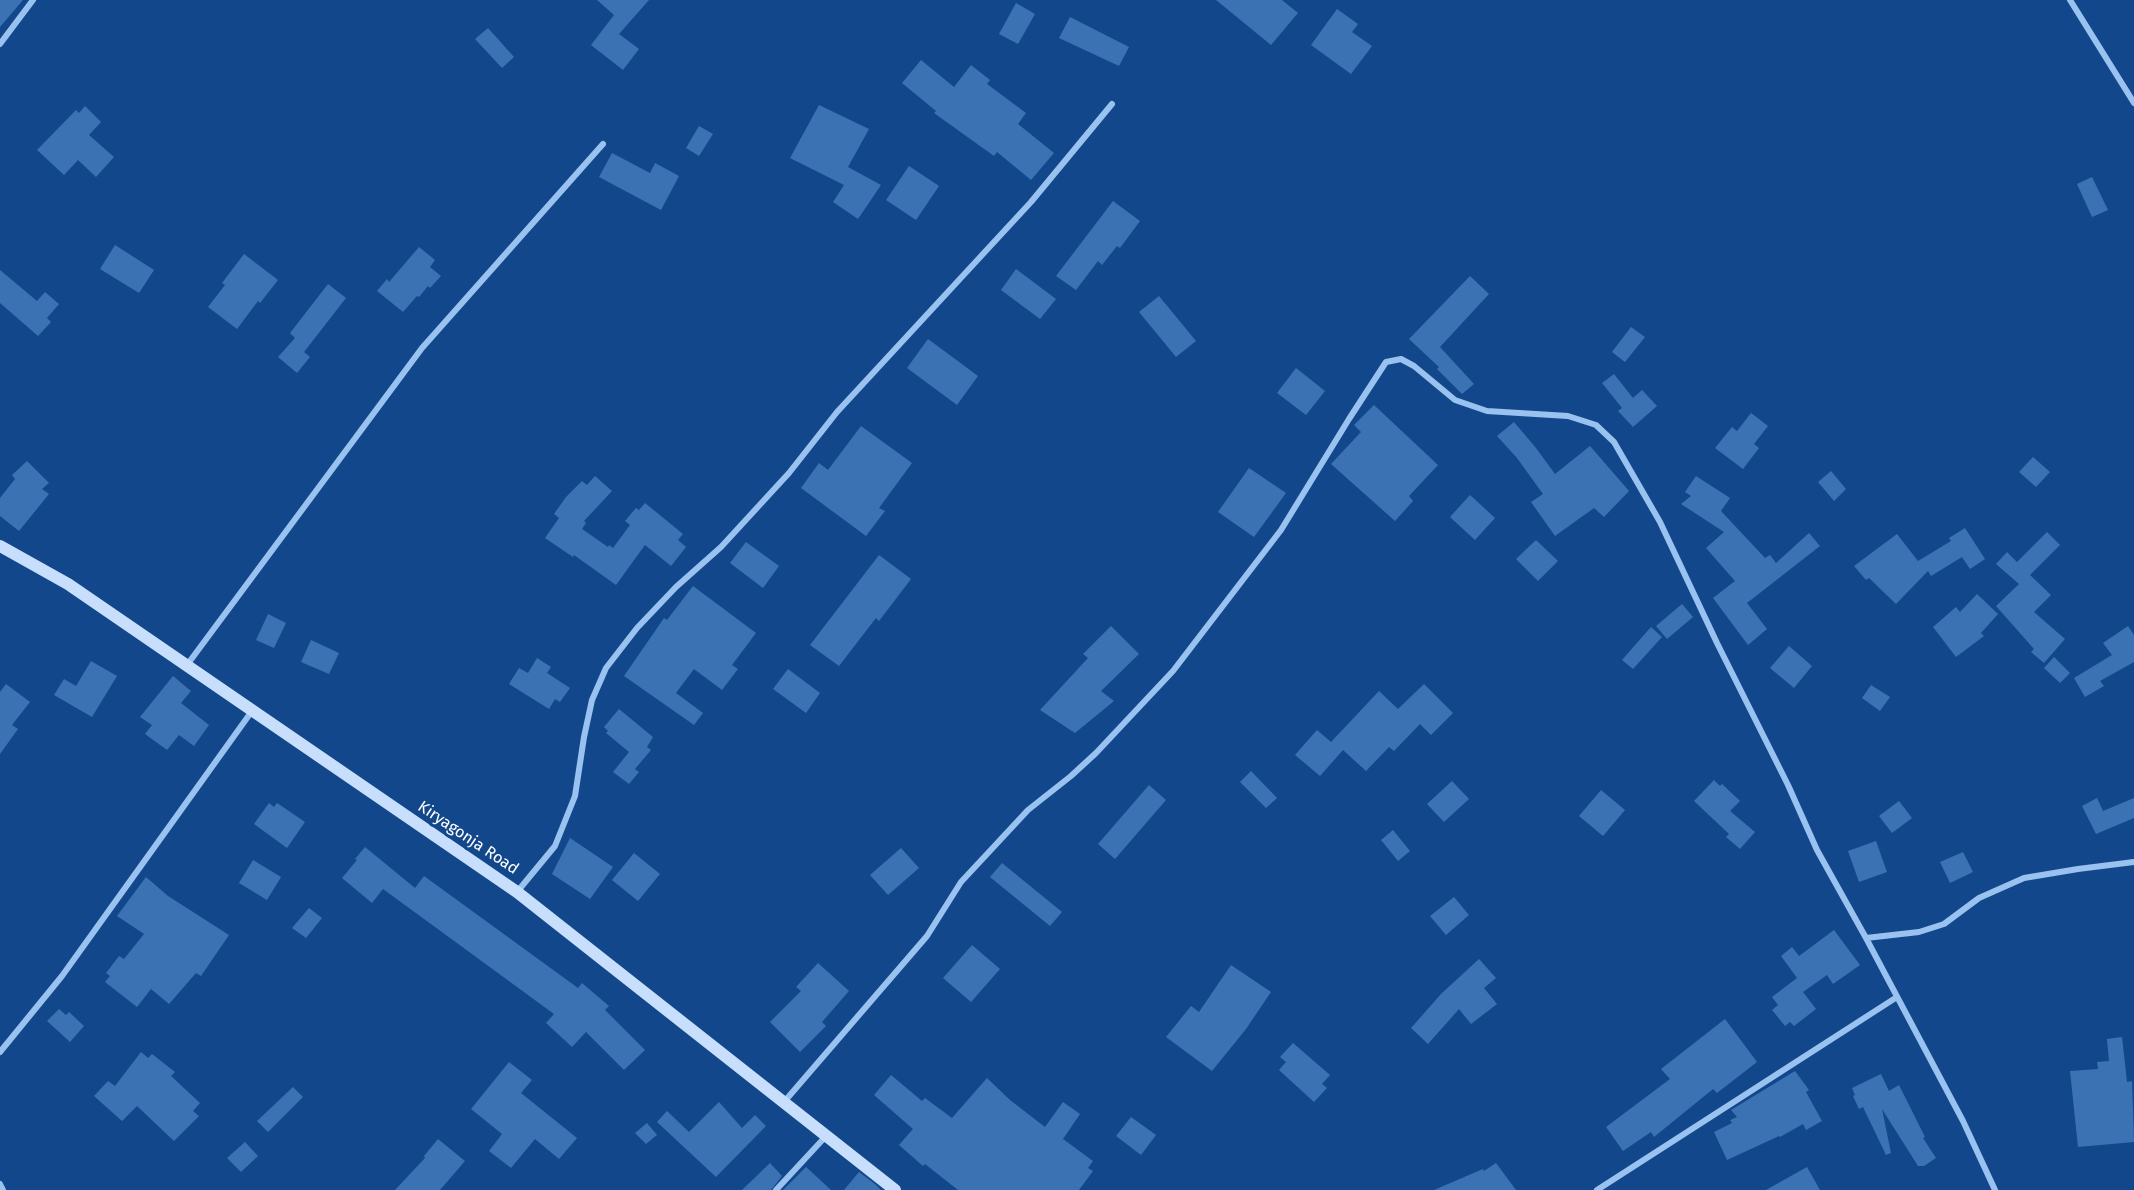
<!DOCTYPE html>
<html>
<head>
<meta charset="utf-8">
<style>
	body { margin:0 }
	canvas { display:block; background:#12488b }
</style>
</head>
<body>
<canvas width="2134" height="1190"></canvas>
<script>
const g = document.querySelector('canvas').getContext('2d');
g.lineJoin = 'round';
function fill(path, color) {
  g.fillStyle = color;
  g.fill(path, 'evenodd');
}
function shape(rows) {
  const path = new Path2D();
  for (const r of rows) {
    path.moveTo(r[0], r[1]);
    for (let i = 2; i < r.length; i += 2) path.lineTo(r[i], r[i + 1]);
  }
  return path;
}
function stroke(path, color, width, dash) {
  g.strokeStyle = color;
  g.lineWidth = width;
  g.lineCap = dash ? 'butt' : 'round';
  g.setLineDash(dash || []);
  g.stroke(path);
}
function write(font, color, halo, rows, align = 'center') {
  g.font = font + ' "Fira Sans",sans-serif';
  g.lineWidth = 6;
  g.setLineDash([]);
  g.textBaseline = 'middle';
  g.strokeStyle = halo;
  g.fillStyle = color;
  for (const [text, x, y, turn = 0] of rows) {
    g.save();
    g.translate(x, y);
    g.rotate((+turn || 0) * Math.PI / 180);
    g.textAlign = isNaN(turn) ? turn : align;
    if (halo) g.strokeText(text, 0, 0);
    g.fillText(text, 0, 0);
    g.restore();
  }
}
fill(shape([
	[0,0,23,0,0,27],
	[597,0,649,0,619,34,639,49,623,70,591,45,614,15],
	[1216,0,1282,0,1298,13,1271,45],
	[1016,3,1035,14,1018,44,999,34],
	[1337,9,1358,24,1352,32,1372,46,1351,74,1311,45],
	[1070,17,1129,47,1119,66,1059,38],
	[488,28,514,57,502,68,475,39],
	[921,60,954,87,971,65,990,80,987,84,1026,113,1018,124,1054,153,1031,180,997,152,994,156,934,113,936,111,902,83],
	[819,105,869,129,848,167,881,185,858,219,833,202,844,185,790,158],
	[85,106,101,122,89,135,114,157,96,177,78,160,64,175,37,150,76,110,79,113],
	[699,126,713,134,699,156,686,148],
	[612,153,650,173,655,163,679,176,661,210,599,177],
	[909,166,939,186,916,220,886,200],
	[2092,177,2108,210,2092,217,2077,184],
	[1113,201,1140,221,1120,248,1117,246,1102,265,1098,261,1076,290,1056,276],
	[115,245,154,270,139,293,100,269],
	[419,247,435,260,430,267,441,276,430,288,428,286,419,297,417,296,403,312,377,291,387,279,389,282],
	[244,254,278,280,260,303,258,301,237,329,208,307,225,285,222,283],
	[1016,269,1056,299,1040,319,1001,290],
	[0,270,37,301,45,292,59,304,47,318,51,322,38,336,0,303],
	[1470,276,1489,294,1440,347,1474,384,1462,394,1437,369,1439,367,1409,339],
	[328,284,346,298,304,352,310,357,297,373,278,357,295,338,290,333],
	[1159,296,1196,341,1176,357,1139,312],
	[1631,327,1645,337,1625,362,1612,352],
	[928,339,978,376,957,405,907,368],
	[1296,368,1325,391,1306,415,1277,393],
	[1614,374,1633,398,1642,390,1657,406,1633,427,1618,411,1622,408,1602,383],
	[1374,405,1438,465,1409,496,1413,501,1395,521,1331,464,1361,432,1354,425],
	[1751,413,1768,426,1754,444,1759,448,1743,469,1715,448,1732,427,1737,431],
	[1514,422,1536,448,1555,474,1590,446,1629,491,1604,517,1594,508,1555,536,1531,502,1543,494,1517,458,1497,436],
	[861,426,912,463,879,508,885,511,866,536,801,488,819,463,828,470],
	[2033,457,2050,472,2036,487,2019,472],
	[27,461,49,483,42,489,49,494,19,531,0,516,0,498,15,479,12,475],
	[1249,468,1286,493,1254,537,1218,512],
	[1831,471,1846,489,1834,501,1818,482],
	[595,476,612,491,584,521,586,523,582,529,608,547,609,545,613,548,630,525,625,521,636,508,639,510,645,503,683,534,678,540,686,547,671,566,645,545,616,585,574,555,573,557,545,538,559,518,554,514,566,497,582,481,587,485],
	[1696,476,1730,498,1721,511,1765,558,1770,555,1776,563,1809,533,1820,546,1747,603,1767,629,1748,645,1713,598,1735,581,1706,548,1724,532,1681,504,1691,496,1685,492],
	[1470,495,1495,518,1475,540,1450,517],
	[1965,528,1985,559,1970,569,1962,557,1931,576,1928,571,1896,604,1869,578,1866,580,1854,566,1897,534,1918,561,1951,541,1949,538],
	[2047,532,2060,545,2030,575,2051,595,2034,612,2065,639,2044,663,2031,652,2034,649,1996,606,2019,584,1996,564,2007,552,2017,562],
	[1536,540,1558,561,1538,581,1516,559],
	[746,542,779,566,763,588,730,563],
	[879,555,911,579,879,621,876,618,839,666,810,645],
	[693,586,756,633,732,665,738,669,722,690,694,669,676,693,703,713,694,725,624,676,664,618,667,620],
	[1977,594,1998,614,1981,633,1984,636,1956,657,1933,627,1956,607,1960,612],
	[1682,604,1693,617,1667,639,1656,626],
	[268,614,286,623,274,648,256,640],
	[1111,626,1139,654,1101,691,1114,701,1075,733,1040,710,1088,658,1083,654],
	[2128,626,2134,635,2134,662,2100,681,2104,686,2085,697,2074,678,2112,655,2103,643],
	[1651,627,1662,637,1633,669,1622,660],
	[311,640,339,653,329,674,301,662],
	[1789,646,1812,666,1794,688,1770,668],
	[2054,657,2070,673,2060,683,2044,668],
	[537,658,551,667,547,673,570,688,560,702,555,699,549,709,509,684,519,668,528,673],
	[91,661,117,676,92,717,54,695,64,679,76,686],
	[788,669,820,693,806,713,773,689],
	[173,676,191,691,181,703,209,725,194,746,179,735,167,750,145,734,152,725,140,717],
	[6,684,30,702,12,725,18,729,0,754,0,692],
	[1424,684,1453,713,1431,735,1420,724,1394,751,1389,747,1366,771,1343,750,1320,776,1295,755,1317,730,1331,742,1379,691,1398,709],
	[1871,685,1890,697,1880,711,1862,698],
	[619,709,653,737,647,747,651,750,635,769,639,772,629,784,613,772,629,752,606,733,608,731,604,727],
	[1251,771,1277,798,1266,808,1240,782],
	[1714,780,1720,786,1722,784,1740,801,1730,811,1755,832,1740,849,1726,837,1729,834,1694,801],
	[1452,781,1469,799,1444,822,1427,804],
	[1149,785,1166,800,1115,859,1098,844],
	[1601,790,1625,810,1603,836,1579,816],
	[2097,798,2103,811,2134,798,2134,818,2096,834,2082,806],
	[1899,801,1912,818,1892,833,1879,816],
	[269,803,274,807,277,803,305,822,287,848,254,824],
	[1393,830,1410,851,1398,861,1381,840],
	[570,838,613,867,590,899,552,874],
	[1876,841,1887,872,1859,882,1848,851],
	[365,847,415,888,424,876,578,988,582,983,609,1006,605,1010,645,1050,624,1070,586,1032,572,1047,546,1023,554,1014,383,889,372,903,342,878,357,860,355,859],
	[901,848,919,868,888,895,870,875],
	[1963,852,1973,872,1950,883,1940,862],
	[634,853,660,874,638,901,612,880],
	[253,860,281,877,267,900,239,883],
	[1002,863,1062,912,1050,926,990,877],
	[146,877,168,896,229,935,201,976,196,973,169,1004,151,989,137,1007,105,982,110,976,106,973,119,956,124,959,144,934,117,916],
	[1454,897,1469,915,1446,935,1430,916],
	[309,908,322,918,306,938,292,928],
	[1834,930,1860,965,1833,984,1827,975,1803,992,1816,1009,1794,1026,1790,1022,1785,1026,1772,1010,1778,1005,1772,997,1797,978,1781,956,1792,947,1799,956],
	[972,945,1000,969,971,1002,943,978],
	[1479,959,1496,978,1484,988,1497,1004,1471,1024,1459,1009,1428,1044,1411,1028,1441,994],
	[818,963,849,991,822,1022,826,1026,800,1052,770,1022,801,991,796,987],
	[1231,965,1271,992,1246,1029,1212,1071,1166,1037,1191,1006,1199,1012],
	[59,1009,66,1015,69,1012,84,1026,70,1042,47,1021],
	[1725,1019,1757,1062,1717,1093,1713,1089,1654,1137,1651,1132,1623,1151,1606,1127,1670,1079,1661,1069],
	[2122,1037,2127,1082,2132,1081,2134,1142,2078,1147,2070,1071,2098,1069,2097,1062,2109,1061,2107,1039],
	[1293,1043,1330,1075,1322,1084,1327,1088,1314,1102,1279,1070,1286,1062,1280,1057],
	[141,1052,148,1058,152,1054,175,1072,171,1076,200,1103,193,1111,199,1116,174,1141,137,1106,122,1121,94,1096,108,1081,115,1086],
	[509,1062,532,1080,521,1093,577,1138,559,1159,535,1139,511,1168,489,1151,502,1134,471,1109],
	[1795,1071,1809,1090,1806,1092,1822,1121,1806,1130,1803,1124,1780,1137,1779,1136,1727,1160,1714,1132,1732,1123,1730,1120,1737,1117,1731,1110],
	[1881,1074,1889,1091,1899,1085,1925,1137,1923,1138,1936,1158,1924,1166,1918,1166,1882,1109,1891,1153,1886,1155,1863,1107,1859,1109,1853,1096,1855,1095,1852,1088],
	[891,1075,922,1101,925,1098,952,1118,987,1078,1010,1100,1045,1127,1063,1102,1080,1114,1063,1139,1093,1161,1088,1168,1093,1171,1079,1190,958,1190,925,1164,923,1166,899,1145,913,1129,874,1095],
	[293,1087,303,1097,268,1132,257,1121],
	[719,1102,742,1128,755,1115,766,1126,716,1177,657,1122,667,1111,689,1132],
	[1131,1117,1156,1135,1141,1155,1116,1136],
	[647,1123,657,1135,646,1144,635,1133],
	[438,1139,465,1161,440,1190,395,1190,425,1158,424,1156],
	[245,1142,258,1156,241,1172,227,1158],
	[770,1163,782,1176,771,1190,742,1190],
	[1496,1163,1516,1190,1434,1190,1483,1169,1484,1171],
	[806,1167,831,1190,783,1190],
	[1807,1167,1820,1190,1766,1190],
	[859,1172,875,1184,881,1190,844,1190]
]), '#3a72b4');
stroke(shape([
	[2070,0,2134,103],
	[0,44,33,0],
	[187,665,422,348,603,144],
	[517,892,555,846,575,796,584,737,592,700,606,668,637,628,676,587,721,547,789,473,837,412,1031,202,1112,104],
	[1866,938,1919,932,1944,924,1979,898,2024,878,2078,869,2134,862],
	[0,1052,62,976,252,711],
	[784,1102,927,936,961,882,1028,810,1071,776,1096,753,1173,671,1281,530,1349,419,1386,362,1401,359,1414,366,1455,400,1487,411,1568,416,1596,425,1614,442,1660,522,1717,643,1788,785,1817,850,1866,938,1963,1121,1995,1190],
	[0,1184,3,1190],
	[776,1190,827,1135],
	[1597,1190,1897,997]
]), '#99c2f1', 6);
stroke(shape([
	[0,546,68,584,517,892,895,1190]
]), '#c7defc', 12);
write('16px', '#fff', '#12488b', [
	["Kiryagonja Road",468,838,34]
]);
</script>
</body>
</html>
